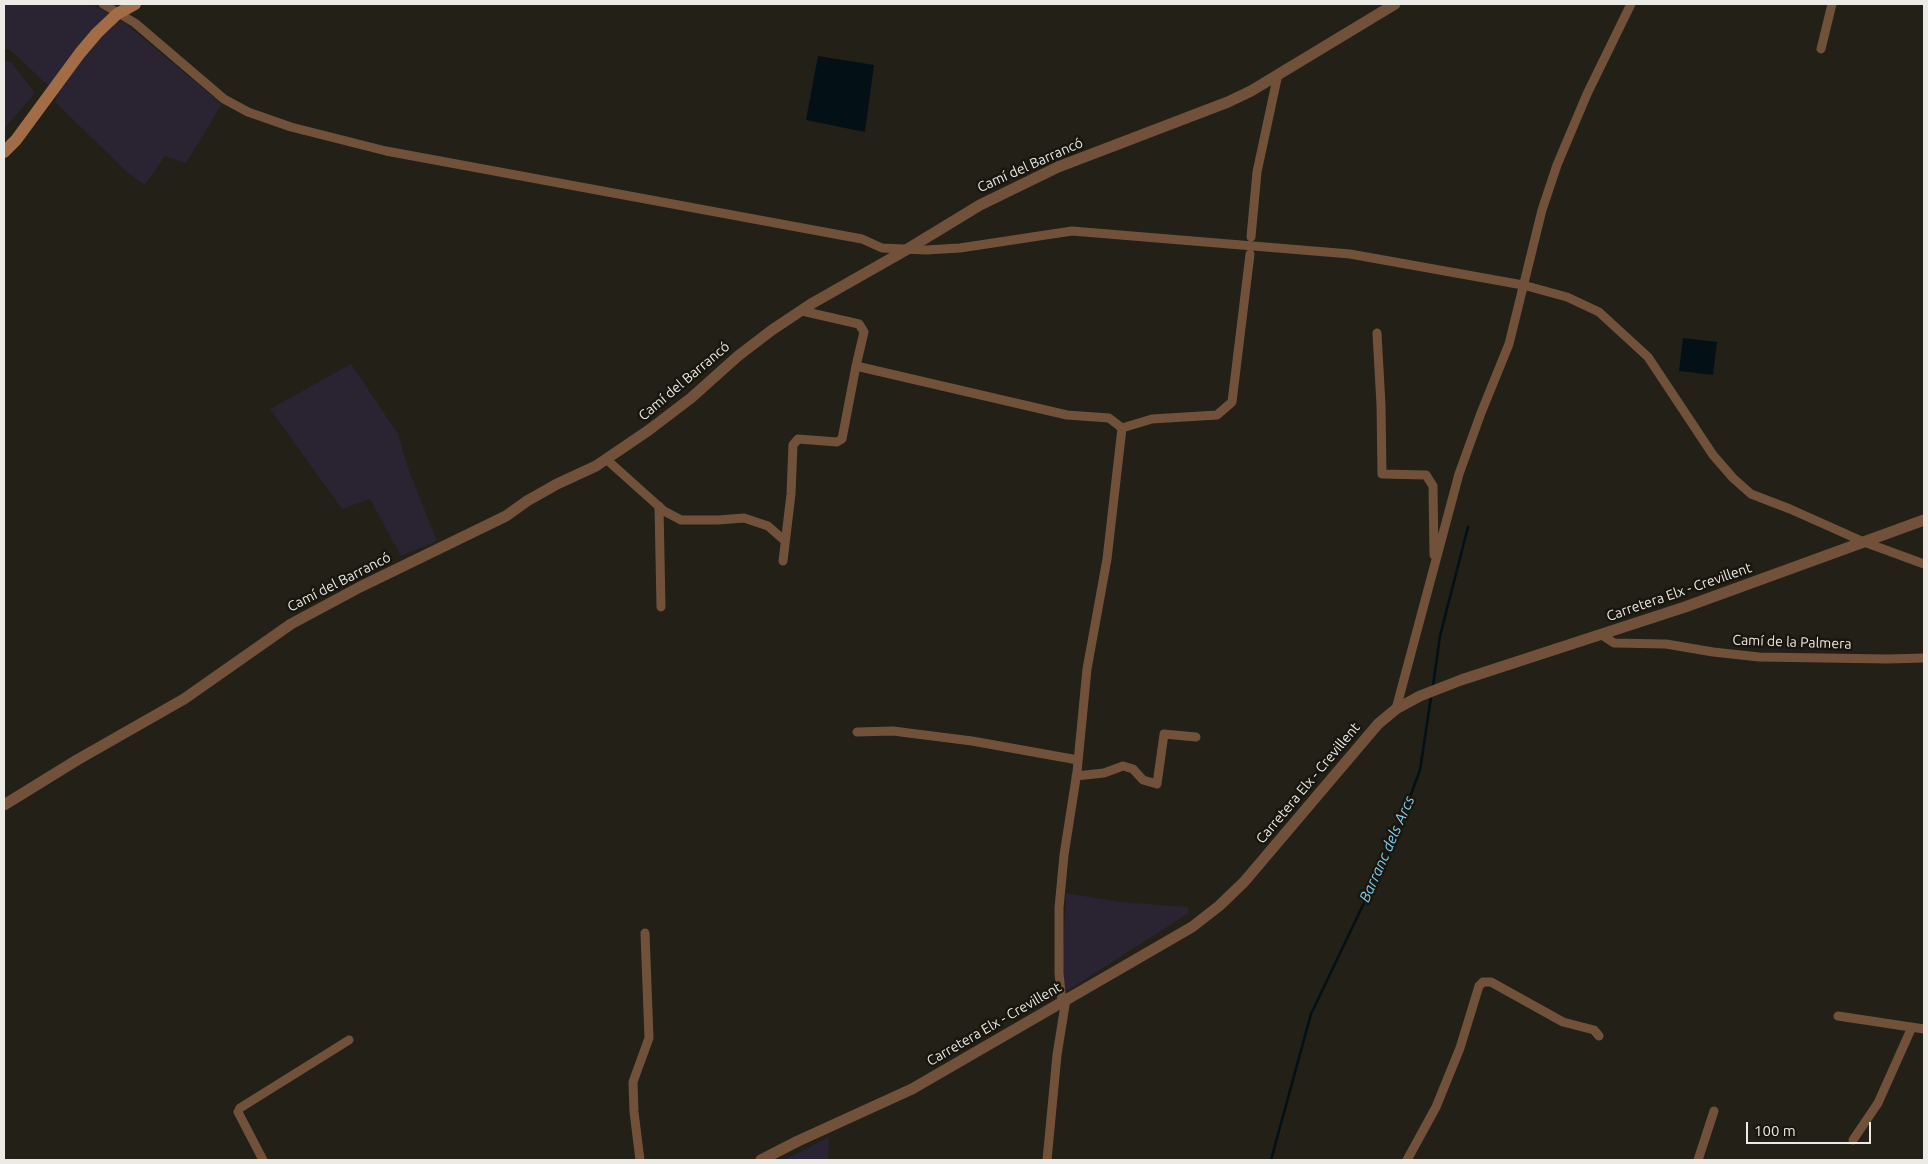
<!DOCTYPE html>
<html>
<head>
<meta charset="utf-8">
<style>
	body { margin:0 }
	#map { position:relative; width:1928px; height:1164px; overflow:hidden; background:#222017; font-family:Ubuntu,sans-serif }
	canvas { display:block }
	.frame { position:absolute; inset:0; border:5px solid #eceae5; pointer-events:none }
	.scale { position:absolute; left:1746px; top:1122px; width:125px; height:22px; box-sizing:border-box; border:2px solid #eceae5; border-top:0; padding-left:6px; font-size:15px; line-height:18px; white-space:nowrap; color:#eceae5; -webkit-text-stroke:4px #19160e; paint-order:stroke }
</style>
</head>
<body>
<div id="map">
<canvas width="1928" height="1164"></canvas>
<div class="frame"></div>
<div class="scale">100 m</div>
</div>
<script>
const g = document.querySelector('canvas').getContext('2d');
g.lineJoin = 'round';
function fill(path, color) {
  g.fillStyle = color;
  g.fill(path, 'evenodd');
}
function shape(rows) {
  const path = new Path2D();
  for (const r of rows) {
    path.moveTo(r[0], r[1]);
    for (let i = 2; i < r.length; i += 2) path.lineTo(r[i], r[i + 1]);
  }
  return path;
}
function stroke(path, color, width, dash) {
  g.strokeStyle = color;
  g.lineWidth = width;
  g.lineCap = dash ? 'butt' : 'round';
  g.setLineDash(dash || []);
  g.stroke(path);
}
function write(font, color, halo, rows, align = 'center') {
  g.font = font + ' Ubuntu,sans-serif';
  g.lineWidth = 5;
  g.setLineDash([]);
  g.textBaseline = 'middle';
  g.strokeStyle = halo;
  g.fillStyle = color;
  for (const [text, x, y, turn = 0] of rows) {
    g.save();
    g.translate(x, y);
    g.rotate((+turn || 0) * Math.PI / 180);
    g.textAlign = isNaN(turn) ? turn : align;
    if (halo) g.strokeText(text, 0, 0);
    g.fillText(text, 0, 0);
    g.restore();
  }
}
fill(shape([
	[4,4,92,4,125,23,222,104,186,163,165,156,145,185,128,173,55,102,58,95,9,49,4,49],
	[4,61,11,62,35,93,4,129],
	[351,364,398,434,408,468,437,541,401,556,370,499,342,509,270,409],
	[1066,893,1120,902,1188,907,1189,913,1065,992,1062,971],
	[829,1137,828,1160,783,1160,790,1157]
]), '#2a2332');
fill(shape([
	[818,56,874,65,865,132,806,120],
	[1683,338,1717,342,1713,375,1679,371]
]), '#031117');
stroke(shape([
	[1433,686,1440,636,1468,527],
	[1271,1160,1311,1014,1394,840,1420,770,1431,697]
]), '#031117', 2.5);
stroke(shape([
	[103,4,135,23,224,99,248,112,291,127,386,151,862,239,882,248,926,250,960,248,1072,231,1350,254,1523,285,1567,297,1599,312,1648,357,1713,455,1733,478,1751,494,1790,509,1864,542,1924,564],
	[1821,49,1832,4],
	[1251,237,1257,172,1278,74],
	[802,311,859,324,864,332,856,366],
	[1377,333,1381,405,1382,474,1426,475,1433,486,1434,555],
	[1122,428,1152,419,1217,415,1232,402,1250,254],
	[606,459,664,511,681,520,718,520,744,518,768,526,785,541],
	[659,506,661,607],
	[783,561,791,494,793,445,798,439,837,442,842,439,856,366,1067,415,1109,418,1122,428],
	[1602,635,1614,643,1666,644,1713,652,1759,657,1888,659,1924,658],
	[1396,709,1459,474,1481,413,1509,344,1542,210,1557,165,1587,94,1631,4],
	[857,732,893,731,972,741,1078,760],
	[1076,776,1104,773,1123,766,1133,769,1143,780,1157,784,1164,734,1196,737],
	[1062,1002,1059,973,1059,908,1064,855,1077,772,1087,669,1107,559,1122,428],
	[1838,1016,1924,1029],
	[1853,1140,1878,1103,1912,1027],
	[263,1160,238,1112,240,1108,349,1040],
	[640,1160,634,1112,633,1082,649,1038,645,933],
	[1047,1160,1057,1055,1066,999],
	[1407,1160,1436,1107,1460,1048,1479,986,1483,982,1491,982,1563,1022,1594,1030,1599,1036],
	[1698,1160,1714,1111]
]), '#72513a', 9);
stroke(shape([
	[4,805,77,760,184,699,291,624,360,587,506,516,527,501,557,484,596,466,649,430,691,398,738,356,772,330,811,304,906,250,980,205,1058,167,1228,102,1251,91,1395,4],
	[761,1160,798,1141,912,1089,1192,927,1219,906,1244,882,1378,724,1396,709,1420,696,1461,680,1685,607,1924,520]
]), '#72513a', 11);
stroke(shape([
	[4,152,16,140,80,53,97,33,117,14,135,4]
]), '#a16c46', 12);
write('14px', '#eceae5', '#19160e', [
	["Camí del Barrancó",1030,165,-24],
	["Camí del Barrancó",684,381,-40],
	["Camí del Barrancó",339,582,-27],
	["Carretera Elx - Crevillent",1679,592,-19],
	["Camí de la Palmera",1792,642,2],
	["Carretera Elx - Crevillent",1308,783,-50],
	["Carretera Elx - Crevillent",994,1024,-30]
]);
write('italic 15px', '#80d0f4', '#19160e', [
	["Barranc dels Arcs",1387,849,-66]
]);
</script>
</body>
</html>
